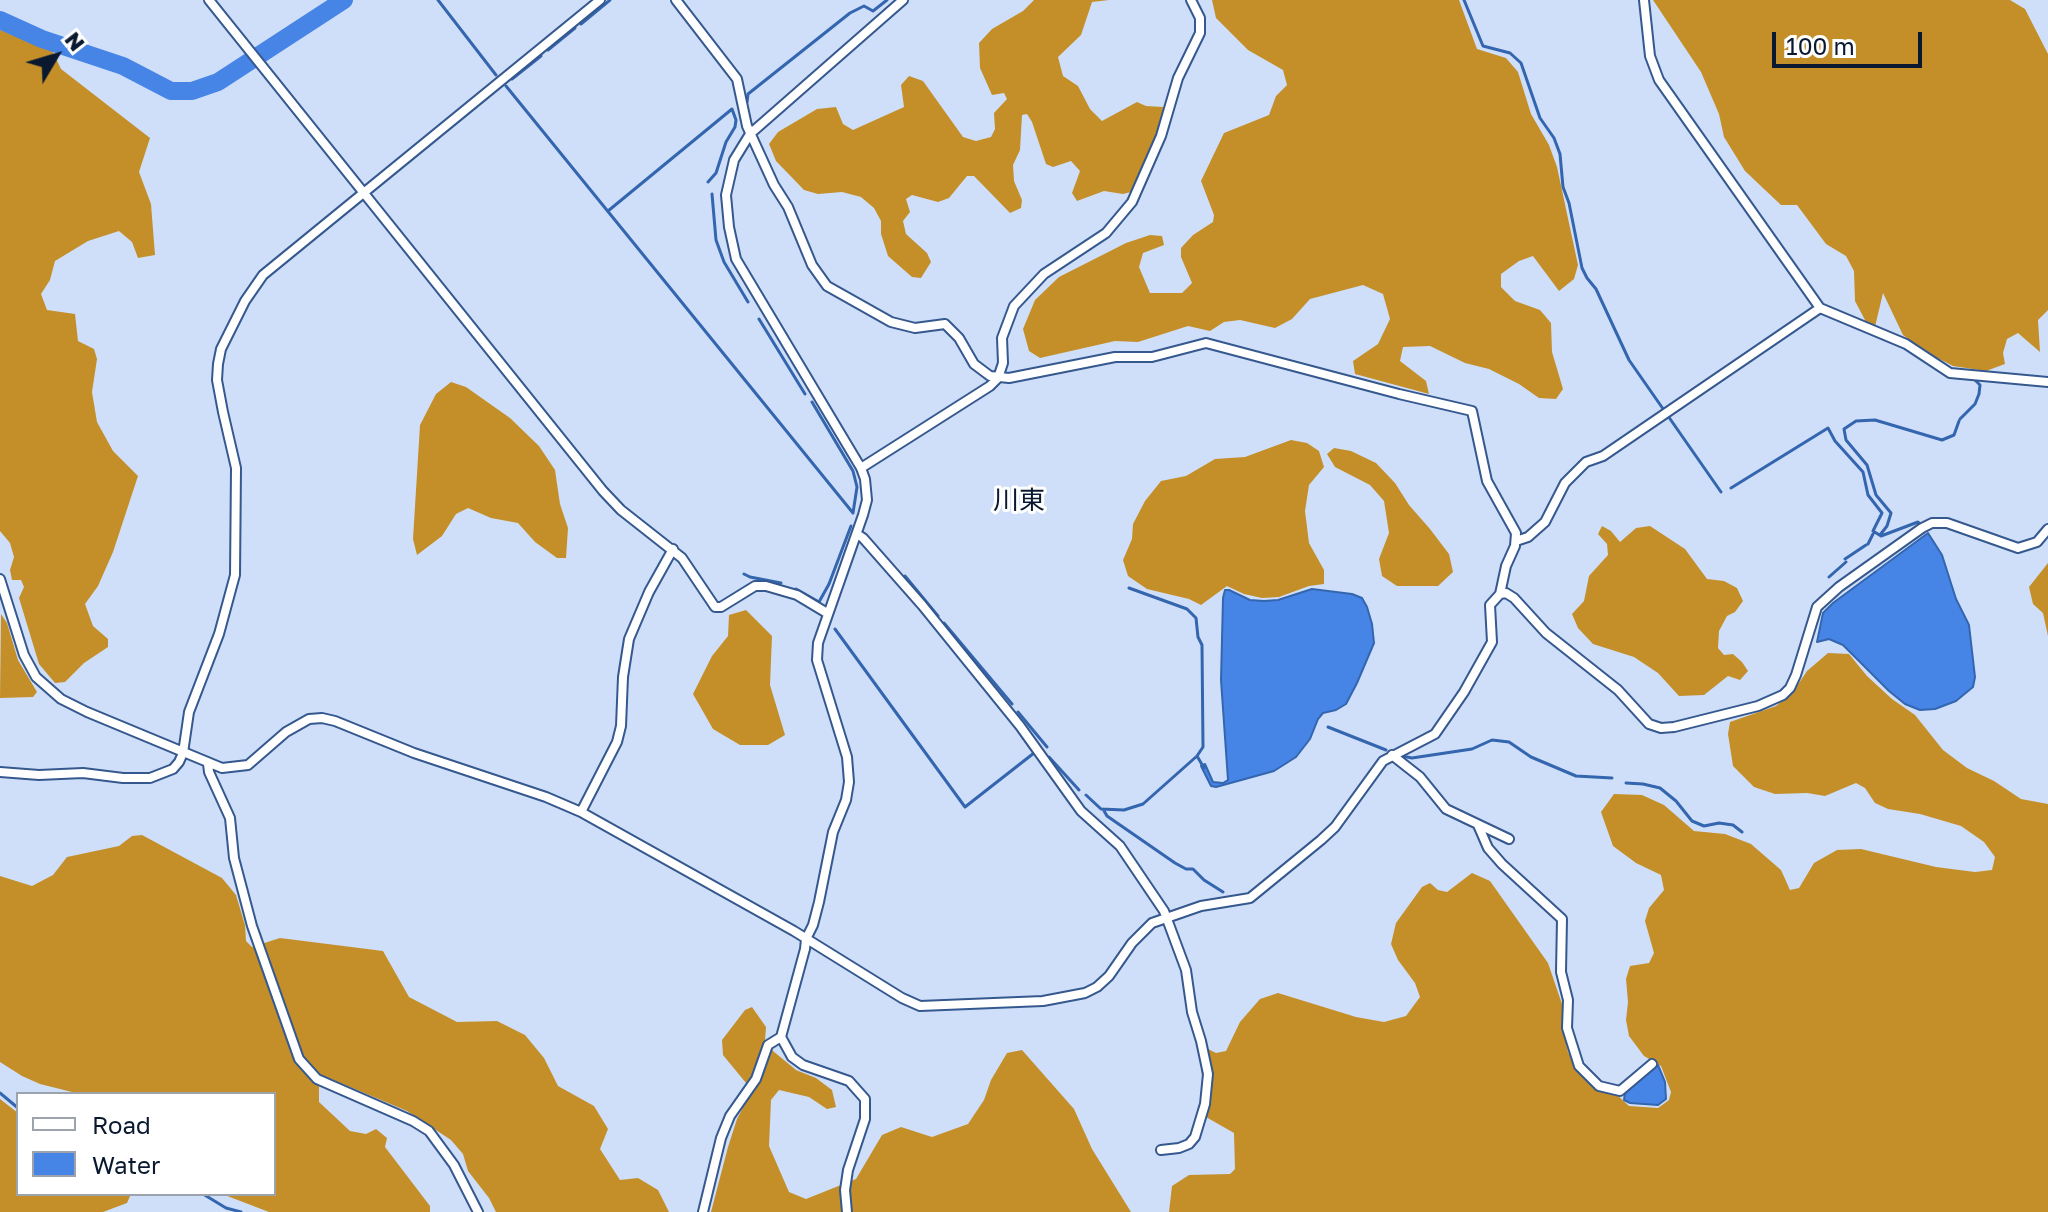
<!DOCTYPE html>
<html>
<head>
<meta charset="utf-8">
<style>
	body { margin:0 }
	#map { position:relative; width:2048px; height:1212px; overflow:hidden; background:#cfdff9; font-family:"Golos Text",sans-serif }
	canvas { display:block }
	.legend { position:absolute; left:16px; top:1092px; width:260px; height:104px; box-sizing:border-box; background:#fff; border:2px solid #9da3ac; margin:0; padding:10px 14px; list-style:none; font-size:24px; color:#0a192f }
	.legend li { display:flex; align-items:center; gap:16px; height:40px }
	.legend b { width:40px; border:2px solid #9da3ac }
	.north { position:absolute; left:16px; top:16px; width:80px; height:80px; -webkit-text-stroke:6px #fff; paint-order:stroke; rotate:52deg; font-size:22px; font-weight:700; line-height:32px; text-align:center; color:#0a192f }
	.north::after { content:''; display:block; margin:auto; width:28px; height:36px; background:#0a192f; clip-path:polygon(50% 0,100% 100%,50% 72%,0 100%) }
	.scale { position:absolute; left:1772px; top:32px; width:150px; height:36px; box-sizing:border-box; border:4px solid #0a192f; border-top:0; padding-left:10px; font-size:24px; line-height:28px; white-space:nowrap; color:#0a192f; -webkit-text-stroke:6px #fff; paint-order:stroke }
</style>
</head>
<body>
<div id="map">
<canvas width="2048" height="1212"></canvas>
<ul class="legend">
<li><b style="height:10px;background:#fff"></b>Road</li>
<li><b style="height:22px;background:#4685e6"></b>Water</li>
</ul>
<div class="north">N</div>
<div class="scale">100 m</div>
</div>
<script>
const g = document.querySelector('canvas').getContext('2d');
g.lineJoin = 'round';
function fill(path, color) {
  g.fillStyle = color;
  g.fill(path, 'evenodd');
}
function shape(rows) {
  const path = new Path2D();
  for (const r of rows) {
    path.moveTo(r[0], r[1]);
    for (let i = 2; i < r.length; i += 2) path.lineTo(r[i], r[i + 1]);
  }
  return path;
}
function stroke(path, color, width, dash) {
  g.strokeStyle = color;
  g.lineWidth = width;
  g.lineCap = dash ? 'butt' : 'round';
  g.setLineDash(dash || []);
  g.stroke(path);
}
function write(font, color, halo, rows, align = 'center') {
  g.font = font + ' "Golos Text","Noto Sans JP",sans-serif';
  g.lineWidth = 6;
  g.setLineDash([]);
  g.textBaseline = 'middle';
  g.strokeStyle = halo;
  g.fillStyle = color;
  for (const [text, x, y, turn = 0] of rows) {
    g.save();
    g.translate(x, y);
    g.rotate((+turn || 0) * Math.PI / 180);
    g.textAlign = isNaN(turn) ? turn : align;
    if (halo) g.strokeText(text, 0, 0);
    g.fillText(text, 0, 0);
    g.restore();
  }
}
fill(shape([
	[1034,0,1109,0,1092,2,1081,35,1058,57,1063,76,1078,86,1090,109,1102,121,1137,102,1146,106,1163,107,1166,115,1131,192,1123,194,1104,191,1077,201,1072,193,1080,171,1071,161,1053,167,1046,164,1032,122,1027,114,1022,115,1020,150,1013,165,1014,181,1022,200,1021,208,1010,213,974,176,967,176,949,198,938,202,912,195,906,199,910,212,903,221,906,234,927,253,931,262,921,278,912,277,888,256,881,234,881,221,874,208,861,197,842,192,818,194,804,190,776,161,769,144,778,132,817,109,836,107,843,124,853,130,904,107,901,85,909,76,923,81,963,137,976,141,991,137,995,129,994,113,1007,99,1004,93,992,95,980,68,979,43,992,29,1023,11],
	[1212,0,1459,0,1477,49,1506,58,1518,72,1531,114,1549,145,1557,167,1578,265,1574,279,1559,291,1533,256,1519,261,1501,274,1501,287,1515,301,1540,310,1551,323,1552,352,1563,389,1556,399,1539,398,1519,384,1489,369,1465,363,1430,346,1403,347,1400,361,1426,381,1429,394,1355,374,1353,361,1378,344,1390,319,1383,294,1363,285,1310,299,1292,319,1275,328,1240,320,1224,322,1210,331,1188,326,1138,342,1115,341,1040,358,1029,351,1023,329,1035,300,1059,277,1126,243,1150,235,1162,236,1164,245,1143,253,1139,267,1150,293,1182,293,1192,283,1181,257,1181,248,1193,235,1213,222,1214,215,1201,181,1224,133,1269,115,1276,96,1287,85,1283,70,1248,50,1216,18],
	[1653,0,2010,0,2025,9,2048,54,2048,310,2038,320,2040,352,2018,333,2007,339,2003,353,2005,364,1986,371,1953,366,1922,350,1903,335,1883,293,1874,331,1866,322,1855,301,1854,271,1846,256,1826,244,1797,205,1781,205,1745,171,1724,137,1719,114,1701,72],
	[0,30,52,50,61,69,150,138,139,172,151,204,155,255,138,258,132,242,119,231,88,241,55,261,50,280,41,294,47,310,75,314,78,341,94,349,97,359,92,392,97,422,113,451,138,476,113,552,98,586,85,604,93,626,108,639,108,647,84,663,65,682,55,683,39,664,19,598,24,587,21,580,12,580,10,570,14,557,10,543,0,531],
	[451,382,466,387,510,418,539,446,555,470,560,504,568,528,566,558,557,558,535,542,518,523,491,518,468,508,456,514,442,536,417,555,413,539,420,425,436,394],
	[1291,440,1307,443,1319,451,1324,467,1309,485,1305,511,1309,543,1324,570,1324,584,1309,586,1279,597,1262,598,1244,594,1227,586,1201,605,1189,599,1147,589,1128,576,1123,560,1132,539,1133,524,1145,501,1161,481,1186,476,1215,459,1245,457],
	[1334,448,1351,451,1376,463,1395,483,1409,505,1430,529,1449,554,1453,572,1438,586,1397,586,1382,576,1379,559,1389,533,1384,501,1370,485,1335,467,1327,454],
	[1602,526,1611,531,1620,542,1636,528,1650,526,1685,549,1707,579,1724,581,1737,588,1743,601,1735,612,1727,616,1719,631,1718,648,1724,655,1733,654,1742,662,1748,671,1740,680,1728,676,1704,695,1679,696,1658,673,1634,657,1593,644,1578,628,1572,614,1584,601,1589,576,1608,555,1607,544,1598,534],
	[2048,563,2048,636,2043,613,2033,604,2029,587],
	[746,610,772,636,770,685,785,735,768,745,740,745,713,729,693,694,712,656,728,636,729,615],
	[1,614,7,623,18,660,37,692,33,697,0,698],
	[1828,653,1849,654,1867,676,1892,699,1915,715,1943,750,1967,768,1994,781,2021,799,2048,804,2048,1212,1169,1212,1172,1186,1189,1175,1230,1174,1235,1169,1234,1133,1199,1113,1203,1085,1200,1058,1208,1049,1216,1053,1226,1051,1240,1022,1260,999,1278,993,1356,1017,1384,1022,1406,1016,1420,997,1415,983,1398,960,1391,944,1396,923,1422,887,1430,883,1438,890,1447,892,1472,873,1490,881,1548,963,1562,1004,1562,1024,1568,1052,1579,1073,1592,1086,1616,1094,1629,1106,1658,1108,1669,1100,1671,1092,1661,1066,1644,1056,1629,1036,1626,1020,1628,1002,1626,979,1630,966,1649,963,1654,953,1645,921,1649,908,1664,890,1661,875,1636,863,1613,846,1601,812,1614,794,1642,795,1664,805,1694,831,1725,834,1751,844,1781,870,1790,890,1799,888,1814,863,1837,850,1861,849,1936,867,1975,872,1992,870,1995,857,1984,842,1961,826,1920,814,1888,809,1875,803,1865,788,1856,783,1825,796,1807,793,1775,794,1754,787,1733,766,1728,734,1730,722,1776,706,1793,692,1807,671],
	[142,835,222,878,236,895,245,925,246,941,252,947,280,938,383,951,409,997,457,1022,497,1021,525,1035,544,1058,558,1086,594,1106,608,1129,600,1149,620,1180,638,1178,658,1190,669,1212,496,1212,489,1198,468,1171,463,1154,451,1140,407,1111,331,1079,319,1086,319,1102,350,1131,366,1134,376,1129,387,1138,385,1147,430,1206,430,1212,269,1212,222,1194,274,1194,274,1094,80,1094,40,1084,22,1076,0,1062,0,876,32,886,53,875,67,857,119,846,132,836],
	[752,1007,766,1027,765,1040,773,1051,796,1070,816,1078,832,1090,836,1107,827,1109,809,1097,779,1090,771,1100,769,1146,789,1192,806,1199,856,1179,882,1135,901,1127,932,1137,968,1124,984,1100,991,1080,1007,1053,1022,1050,1074,1109,1092,1149,1131,1212,711,1212,728,1147,737,1119,748,1098,746,1083,723,1055,722,1040,745,1010],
	[0,1099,18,1113,18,1194,131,1194,127,1203,103,1212,0,1212]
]), '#c48f29');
const water = shape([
	[1928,533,1942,555,1956,599,1969,625,1975,677,1973,687,1956,701,1935,709,1920,710,1905,704,1889,691,1843,645,1829,639,1817,642,1823,613,1833,603,1928,533],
	[1312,589,1352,594,1362,598,1367,607,1372,624,1374,643,1357,683,1346,704,1336,710,1323,713,1318,719,1310,739,1296,757,1274,771,1216,787,1211,786,1201,766,1205,764,1213,782,1223,783,1228,780,1221,680,1223,598,1225,590,1229,590,1250,600,1264,601,1278,600,1312,589],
	[1655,1065,1658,1065,1665,1082,1666,1099,1658,1105,1630,1103,1624,1100,1625,1093,1655,1065]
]);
fill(water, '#4685e6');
stroke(water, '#3465af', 2);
stroke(shape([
	[438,0,496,75],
	[1464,0,1483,46,1510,53,1521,63,1540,118,1554,138,1560,154,1563,187,1569,203,1582,268,1587,278,1596,289,1629,360,1721,492],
	[581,24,610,0],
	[548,50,575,28],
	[512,79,541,56],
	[506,86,853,513],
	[747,102,748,94,850,13,864,6,873,11,887,0],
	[712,194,716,240,724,262,748,302],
	[608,211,732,109,736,120,735,127,726,142,716,173,708,182],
	[759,319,805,394],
	[812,402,853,471,857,487,853,513],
	[1960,419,1975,404,1979,394,1980,385,1972,377],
	[1731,488,1828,428,1835,441,1863,472,1868,495,1882,513,1873,531,1881,536,1918,522,1921,525],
	[1880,535,1887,526,1891,513,1876,495,1867,465,1846,440,1844,429,1856,421,1875,420,1942,440,1954,435,1959,421],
	[1868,544,1873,534],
	[1845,559,1866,545],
	[744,574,750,577,781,583],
	[905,576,938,616],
	[1829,577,1846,562],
	[796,589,819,602,829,584,851,526],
	[944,623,1012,704],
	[835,629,965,807,1034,753,1022,736],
	[1018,712,1047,747],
	[1328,727,1386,750],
	[1197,756,1204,768],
	[1402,756,1412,758,1472,749,1492,740,1509,742,1531,757,1576,776,1612,778],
	[1049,757,1079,790],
	[1626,783,1643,784,1660,788,1676,801,1692,821,1704,826,1719,823,1733,825,1742,832],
	[1086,795,1101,809,1124,810,1143,804,1197,756,1203,747,1202,645,1198,637,1196,618,1187,609,1129,588],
	[1103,809,1107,816,1175,863,1186,869,1193,869,1204,880,1223,892],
	[0,1093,18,1108],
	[203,1194,226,1208,241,1212]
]), '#3465af', 3);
stroke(shape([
	[0,20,42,39,123,66,171,91,192,91,218,82,344,0]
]), '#4685e6', 18);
const street = shape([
	[209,0,603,491,621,510,682,558,715,607,721,607,755,586,766,586,797,595,827,613],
	[1644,0,1650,56,1659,80,1820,308,1906,344,1950,373,2048,382],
	[861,468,990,386,998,378,1003,363,1002,338,1014,306,1044,274,1106,233,1132,202,1161,136,1178,78,1200,33,1200,18,1191,0],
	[857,534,863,538,922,605,1020,726,1081,811,1120,846,1164,911,1186,970,1192,1012,1201,1041,1208,1074,1205,1104,1195,1137,1189,1144,1179,1148,1161,1150],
	[1516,541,1528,537,1545,522,1565,483,1586,462,1603,456,1820,308],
	[0,579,24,655,36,677,61,699,87,712,222,768,248,765,286,732,309,719,322,718,335,721,414,753,546,797,581,812,794,931,902,998,920,1006,1043,1001,1085,993,1097,987,1109,976,1132,943,1152,923,1201,906,1250,898,1321,840,1335,827,1383,761,1435,734,1464,692,1492,642,1490,605,1500,594,1506,566,1515,546,1516,533,1487,481,1472,411,1399,394,1206,343,1152,357,1115,357,1009,378,990,376,974,364,959,338,945,324,915,328,891,322,827,286,812,265,788,207,774,185,747,126,737,79,676,0],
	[1500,594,1506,593,1514,598,1546,633,1618,690,1649,724,1661,728,1674,727,1758,706,1783,695,1790,688,1796,675,1817,607,1839,587,1922,528,1932,523,1947,523,2018,548,2037,542,2048,529],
	[1392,755,1420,777,1446,809,1509,839],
	[208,764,209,772,230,818,234,858,252,926,299,1059,317,1079,413,1121,429,1131,454,1165,478,1212],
	[0,772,39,775,83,773,123,778,150,778,173,769,179,762,183,753,189,712,219,634,235,575,236,468,223,412,217,380,218,364,221,349,245,301,263,275,600,0],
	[581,812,617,742,621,726,623,677,629,639,649,592,673,549],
	[1478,825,1488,848,1502,864,1562,919,1561,972,1568,1000,1567,1028,1579,1066,1599,1086,1620,1091,1652,1064],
	[703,1212,721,1138,730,1116,756,1079,768,1045,781,1037],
	[847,1212,845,1190,848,1170,865,1119,865,1099,849,1081,803,1065,792,1057,781,1037,805,949,806,939,813,925,819,902,833,832,846,800,849,782,847,757,817,660,818,643,863,515,867,500,865,479,861,468,736,259,729,227,726,195,734,160,750,134,903,0]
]);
stroke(street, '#35588e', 12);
stroke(street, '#fff', 8);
write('26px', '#0a192f', '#fff', [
	["川東",1019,501]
]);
</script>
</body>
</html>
